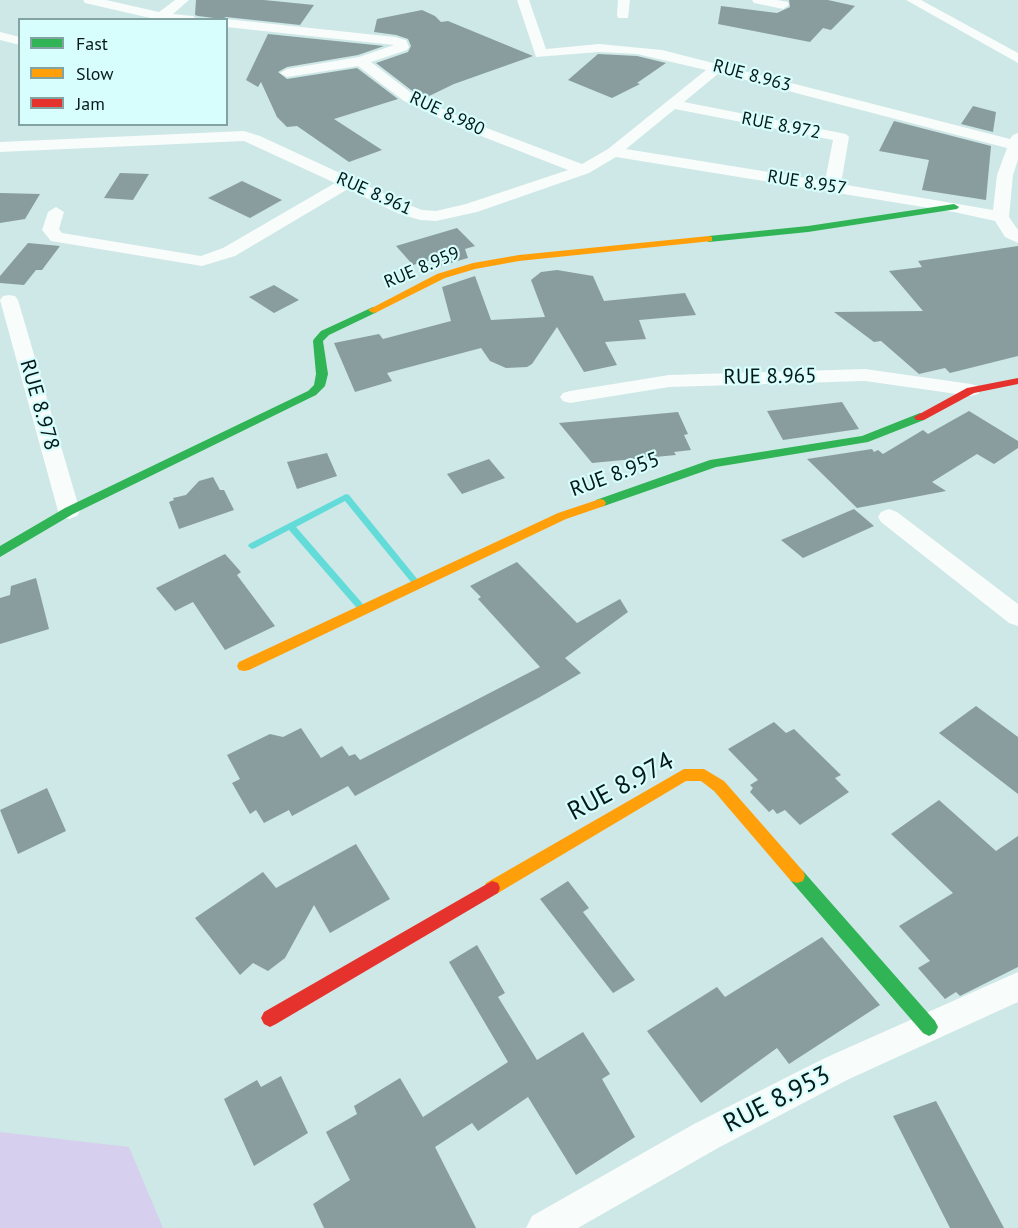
<!DOCTYPE html>
<html>
<head>
<meta charset="utf-8">
<style>
	body { margin:0 }
	#map { position:relative; width:1018px; height:1228px; overflow:hidden; background:#cde8e6; font-family:"PT Sans",sans-serif }
	canvas { display:block }
	.legend { position:absolute; left:18px; top:18px; width:210px; height:108px; box-sizing:border-box; background:#d7fefd; border:2px solid #83a2a2; margin:0; padding:8px 10px; list-style:none; font-size:18px; color:#061919 }
	.legend li { display:flex; align-items:center; gap:12px; height:30px }
	.legend b { width:30px; border:2px solid #83a2a2 }
</style>
</head>
<body>
<div id="map">
<canvas width="1018" height="1228"></canvas>
<ul class="legend">
<li><b style="height:8px;background:#30b455"></b>Fast</li>
<li><b style="height:8px;background:#ff9f0a"></b>Slow</li>
<li><b style="height:8px;background:#e5322d"></b>Jam</li>
</ul>
</div>
<script>
const g = document.querySelector('canvas').getContext('2d');
g.lineJoin = 'round';
function fill(path, color) {
  g.fillStyle = color;
  g.fill(path, 'evenodd');
}
function shape(rows) {
  const path = new Path2D();
  for (const r of rows) {
    path.moveTo(r[0], r[1]);
    for (let i = 2; i < r.length; i += 2) path.lineTo(r[i], r[i + 1]);
  }
  return path;
}
function write(font, color, halo, rows, align = 'center') {
  g.font = font + ' "PT Sans",sans-serif';
  g.lineWidth = 4.5;
  g.setLineDash([]);
  g.textBaseline = 'middle';
  g.strokeStyle = halo;
  g.fillStyle = color;
  for (const [text, x, y, turn = 0] of rows) {
    g.save();
    g.translate(x, y);
    g.rotate((+turn || 0) * Math.PI / 180);
    g.textAlign = isNaN(turn) ? turn : align;
    if (halo) g.strokeText(text, 0, 0);
    g.fillText(text, 0, 0);
    g.restore();
  }
}
fill(shape([
	[0,1132,129,1147,163,1228,0,1228]
]), '#d7cfee');
fill(shape([
	[346,494,349,495,418,580,417,582,411,582,345,501,296,527,362,603,363,605,359,608,356,607,289,530,255,548,252,549,248,546,249,544,346,494]
]), '#63dbd9');
fill(shape([
	[196,0,264,0,314,5,300,25,226,17,222,19,198,16,195,15],
	[789,0,828,0,855,6,831,30,823,28,810,42,718,24,721,6,777,13,790,7],
	[422,10,435,16,441,22,448,21,533,56,454,84,425,98,415,93,376,63,408,52,411,46,408,39,396,35,374,32,377,19],
	[268,34,384,46,358,55,287,67,278,72,287,79,357,68,398,99,334,119,382,150,349,162,297,126,287,127,277,117,261,82,258,87,246,80],
	[598,54,637,56,666,63,637,83,640,84,612,98,568,80],
	[973,106,996,112,993,132,961,124],
	[894,121,991,146,986,200,922,190,929,160,879,151],
	[120,173,149,174,133,200,104,198],
	[242,181,282,200,250,218,208,198],
	[0,193,40,194,25,219,0,223],
	[457,228,475,246,465,249,468,258,436,267,434,259,413,265,396,246],
	[28,243,60,246,42,270,36,270,24,285,0,283,0,276],
	[1018,246,1018,356,950,373,945,368,919,374,881,341,874,342,834,312,923,311,889,271,922,267,918,261],
	[557,270,593,276,604,301,685,293,696,315,639,320,646,339,605,342,617,365,584,372,557,327,532,364,527,367,506,368,490,361,481,348,387,373,392,381,355,392,334,343,379,334,383,339,451,321,442,287,475,276,491,320,545,317,531,280,541,272],
	[274,285,299,300,274,313,249,297],
	[842,402,859,429,783,440,767,411],
	[969,411,1018,441,1018,448,994,464,977,454,932,482,946,491,857,508,807,459,872,449,874,452,878,450,883,454,923,430,928,434],
	[678,412,688,434,684,435,691,450,674,452,676,455,592,463,559,423],
	[327,453,337,476,297,489,287,462],
	[489,459,505,478,462,494,447,474],
	[213,477,220,490,224,490,234,510,179,529,169,502,174,500,173,498,186,495,199,481],
	[854,509,874,526,803,558,781,540],
	[225,554,241,572,237,575,275,626,225,650,193,602,175,611,156,588],
	[517,562,577,623,620,599,628,612,565,658,581,673,540,697,355,796,348,786,292,816,289,810,264,823,256,810,250,814,232,783,240,779,227,755,270,734,283,737,301,728,321,758,342,746,349,756,355,754,360,760,540,667,478,599,481,597,470,586],
	[36,578,49,629,0,644,0,598,10,595,11,586],
	[976,706,1018,737,1018,794,939,733],
	[774,722,786,733,794,729,841,775,835,778,849,792,800,825,785,810,777,814,773,809,769,812,750,792,753,788,750,785,758,780,728,749],
	[47,788,66,831,18,854,0,810],
	[939,800,996,851,1018,836,1018,967,960,996,956,992,945,999,918,968,930,961,899,926,953,893,891,834],
	[356,844,390,899,330,933,314,905,285,958,268,971,253,963,240,975,195,918,263,872,276,888],
	[568,881,589,908,583,912,635,980,613,993,540,899],
	[822,937,880,1005,789,1064,777,1048,701,1103,647,1031,717,987,725,997],
	[477,945,505,993,498,997,537,1060,583,1032,610,1074,602,1079,635,1137,576,1175,528,1097,478,1131,472,1123,435,1147,476,1228,324,1228,313,1204,350,1180,326,1132,357,1114,354,1106,400,1078,423,1117,508,1062,449,962],
	[281,1076,308,1133,254,1166,224,1099,257,1080,261,1087],
	[936,1101,1004,1228,950,1228,893,1116]
]), '#899d9e');
fill(shape([
	[83,0,106,0,159,12,175,0,189,0,173,14,193,16,199,20,159,20,85,3,83,0],
	[517,0,529,0,546,49,599,44,662,50,1010,139,1013,135,1018,133,1018,160,1013,175,1009,217,1018,230,1018,243,1005,237,995,221,954,212,616,157,589,173,477,212,436,221,420,220,397,213,348,189,235,256,202,266,57,242,51,241,42,230,48,212,56,207,64,212,59,229,62,233,201,256,223,248,335,183,244,141,0,152,0,142,244,131,260,136,409,205,422,210,436,211,466,204,568,170,458,127,404,101,358,66,287,77,280,73,287,69,359,57,394,45,226,27,226,20,224,20,226,19,395,37,406,40,409,47,407,50,371,62,414,95,468,121,582,164,608,149,706,70,637,54,599,52,536,57,517,0],
	[719,73,1007,148,997,175,993,210,841,184,849,137,846,134,684,102,719,73],
	[675,109,833,140,825,181,626,149,675,109],
	[618,0,630,0,628,18,618,18,617,15,618,0],
	[752,0,777,0,788,2,789,5,783,9,754,3,752,0],
	[906,0,921,0,1018,53,1018,63,906,0],
	[0,32,20,37,20,45,0,40,0,32],
	[9,295,15,296,18,300,80,511,77,516,69,519,61,516,58,511,0,300,3,296,9,295],
	[865,369,971,384,978,386,981,390,978,394,971,396,865,381,669,387,570,403,563,401,560,397,563,393,570,391,669,375,865,369],
	[889,509,897,512,1018,604,1018,626,1009,623,881,522,878,517,881,512,889,509],
	[1018,972,1018,1002,847,1080,718,1148,578,1228,526,1228,532,1216,694,1124,825,1058,1018,972]
]), '#f8fcfb');
fill(shape([
	[954,204,959,207,957,209,808,232,709,242,704,239,709,236,808,226,954,204],
	[373,307,378,310,377,312,329,335,323,341,328,374,325,386,316,395,73,514,0,557,0,546,65,508,308,391,314,385,316,374,313,341,314,339,321,331,373,307],
	[920,413,924,414,924,420,868,442,716,467,604,506,600,507,594,503,596,500,710,460,862,436,920,413],
	[797,869,803,871,935,1021,938,1027,935,1033,929,1036,923,1033,791,881,789,876,791,871,797,869]
]), '#30b455');
fill(shape([
	[709,236,712,237,712,241,519,261,475,269,445,278,377,312,373,313,368,310,437,274,473,263,519,255,709,236],
	[600,499,604,500,606,503,604,506,566,519,249,670,244,671,239,670,237,666,239,662,558,513,600,499],
	[684,769,704,769,724,781,803,871,805,876,803,881,797,883,791,881,714,791,701,781,686,781,498,893,492,895,486,893,484,888,486,883,684,769]
]), '#ff9f0a');
fill(shape([
	[1018,378,1018,384,974,393,924,420,916,420,914,417,967,388,1018,378],
	[492,881,498,883,500,888,498,893,276,1024,270,1027,264,1024,261,1018,264,1012,492,881]
]), '#e5322d');
write('18px', '#061919', '#d7fefd', [
	["RUE 8.963",752,76,15],
	["RUE 8.980",447,114,25],
	["RUE 8.972",781,126,11],
	["RUE 8.957",807,183,9],
	["RUE 8.961",374,194,24],
	["RUE 8.959",422,268,-23]
]);
write('21px', '#061919', '#d7fefd', [
	["RUE 8.965",770,377,-1],
	["RUE 8.978",39,405,74],
	["RUE 8.955",615,475,-20]
]);
write('26px', '#061919', '#d7fefd', [
	["RUE 8.974",621,787,-28],
	["RUE 8.953",777,1100,-27]
]);
</script>
</body>
</html>
